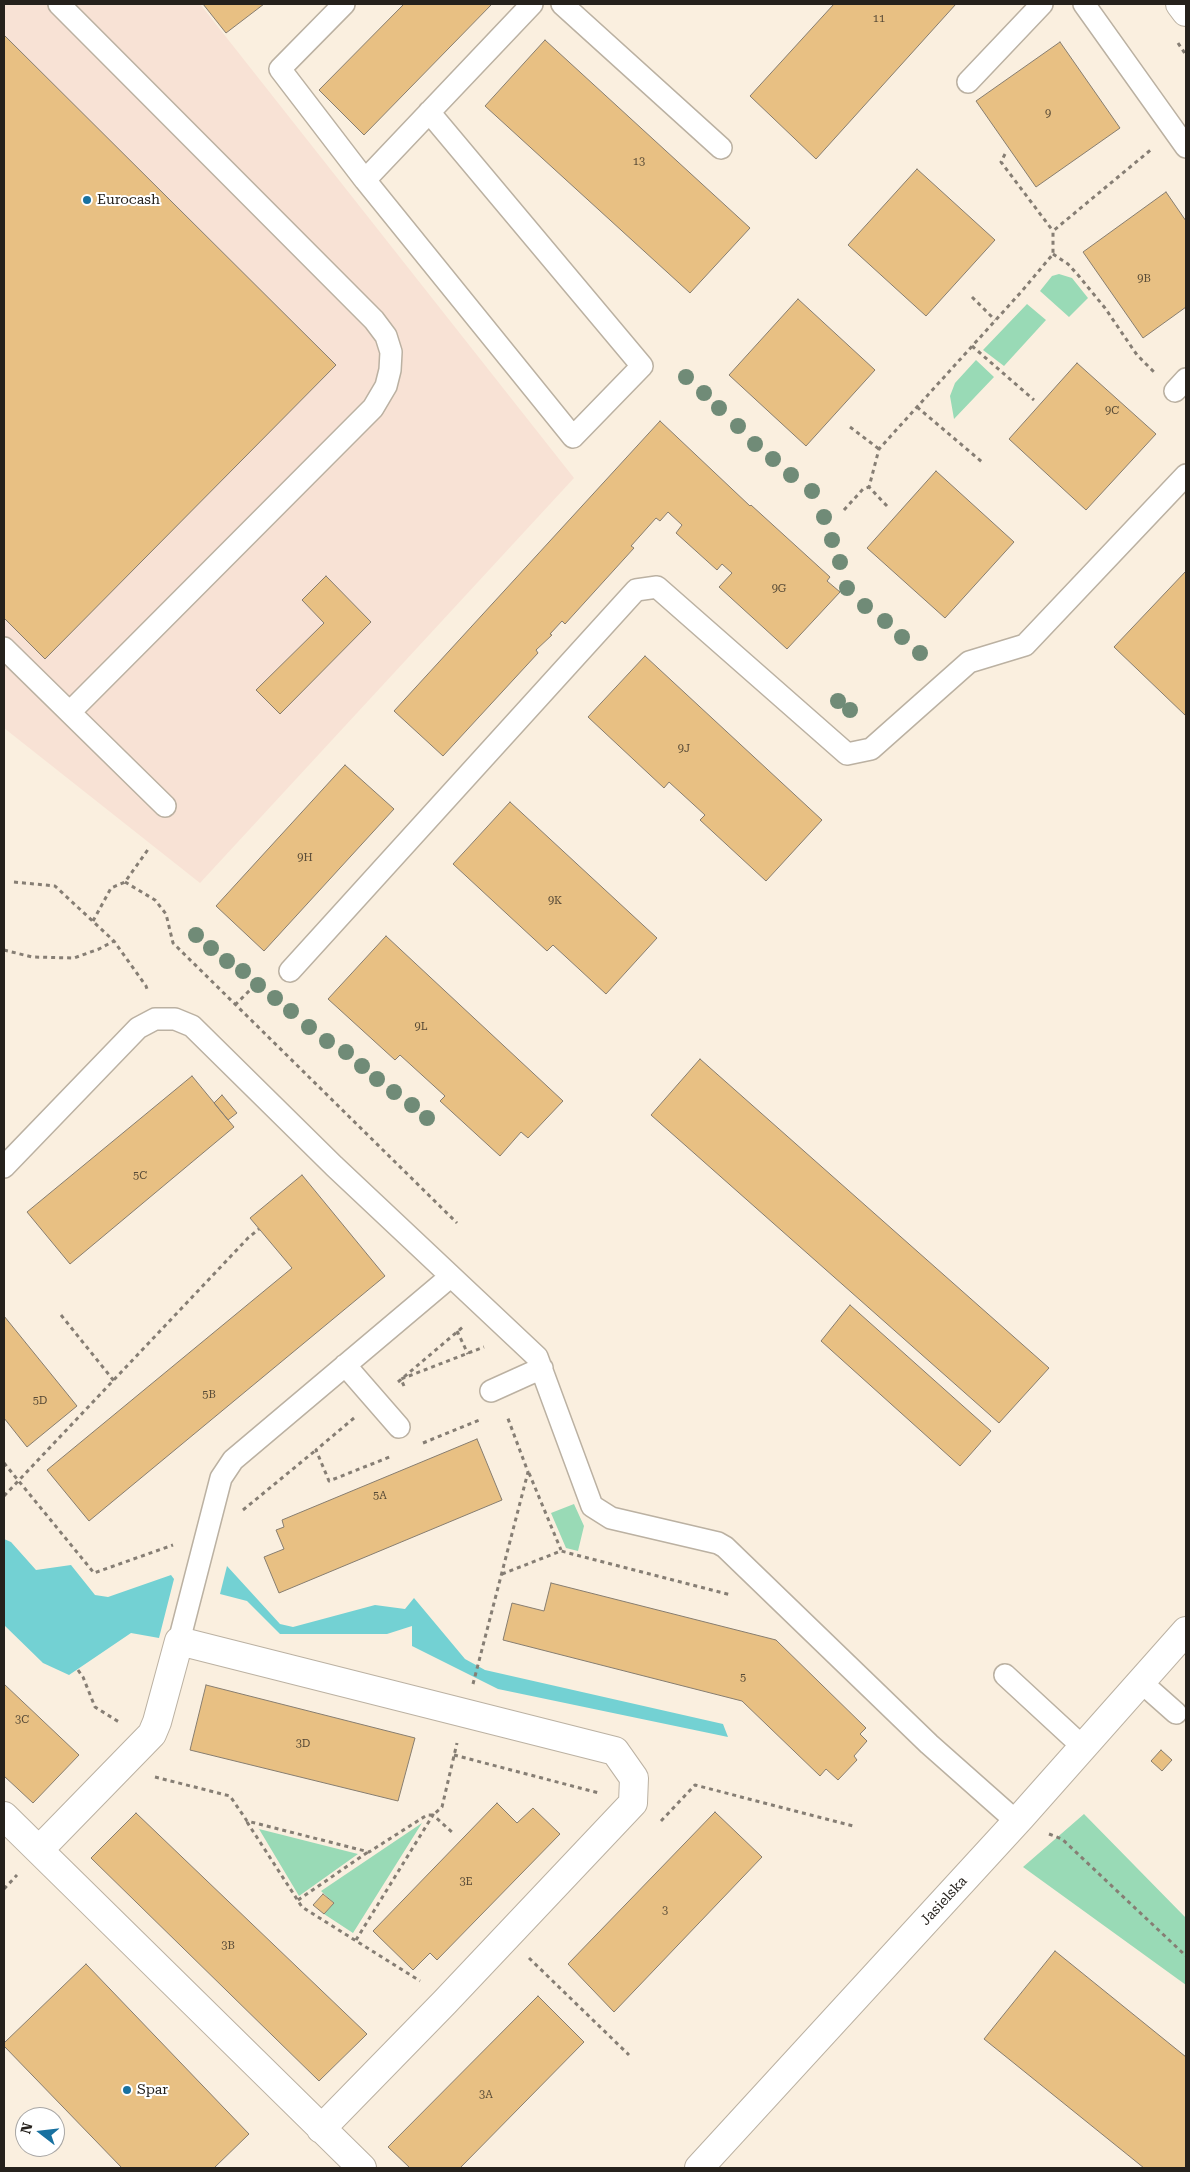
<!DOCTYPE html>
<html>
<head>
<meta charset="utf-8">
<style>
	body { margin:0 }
	#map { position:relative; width:1190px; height:2172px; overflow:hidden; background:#faefdf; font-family:"Roboto Serif",serif }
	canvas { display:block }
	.frame { position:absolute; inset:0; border:5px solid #25211c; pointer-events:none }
	.north { position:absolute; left:15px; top:2107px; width:50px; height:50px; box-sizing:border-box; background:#fff; border:1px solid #a8a6a4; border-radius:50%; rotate:286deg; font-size:14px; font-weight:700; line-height:20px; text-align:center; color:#25211c }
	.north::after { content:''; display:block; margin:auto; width:18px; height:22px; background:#1871a0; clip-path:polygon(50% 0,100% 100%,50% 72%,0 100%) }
</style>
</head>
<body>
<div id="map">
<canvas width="1190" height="2172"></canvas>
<div class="frame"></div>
<div class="north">N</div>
</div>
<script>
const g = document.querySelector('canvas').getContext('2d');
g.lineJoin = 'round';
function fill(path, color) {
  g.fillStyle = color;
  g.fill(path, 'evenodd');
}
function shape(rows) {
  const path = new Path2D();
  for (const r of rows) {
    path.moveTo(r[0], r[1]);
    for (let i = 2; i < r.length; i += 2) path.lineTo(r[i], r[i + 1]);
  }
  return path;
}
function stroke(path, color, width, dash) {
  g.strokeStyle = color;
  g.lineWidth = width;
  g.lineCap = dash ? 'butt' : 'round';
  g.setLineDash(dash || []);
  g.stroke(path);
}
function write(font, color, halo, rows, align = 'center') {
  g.font = font + ' "Roboto Serif",serif';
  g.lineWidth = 4;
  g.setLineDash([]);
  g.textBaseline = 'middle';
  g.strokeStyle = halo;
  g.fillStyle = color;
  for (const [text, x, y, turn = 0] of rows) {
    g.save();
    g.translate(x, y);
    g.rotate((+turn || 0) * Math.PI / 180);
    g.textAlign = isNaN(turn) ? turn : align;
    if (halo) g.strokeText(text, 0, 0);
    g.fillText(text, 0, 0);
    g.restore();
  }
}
fill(shape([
	[4,4,200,4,574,478,200,883,4,728]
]), '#f8e2d5');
fill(shape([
	[1059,274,1072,278,1088,298,1069,317,1040,291,1052,276],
	[1027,304,1046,320,1004,366,983,350],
	[976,360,994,377,954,419,950,396,955,383],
	[574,1504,584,1526,578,1551,566,1548,551,1513],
	[1084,1814,1186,1918,1186,1985,1023,1867],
	[422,1823,353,1933,324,1914,334,1903,321,1891],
	[259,1829,358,1854,299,1896]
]), '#99dab6');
fill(shape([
	[4,1539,11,1542,36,1570,71,1565,95,1595,108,1597,171,1575,174,1579,159,1638,131,1633,69,1675,43,1663,4,1625],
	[227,1566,280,1624,293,1627,375,1605,405,1609,414,1598,465,1659,485,1670,723,1724,728,1737,498,1689,412,1646,412,1626,387,1634,280,1634,247,1601,220,1594]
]), '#73d1d3');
const building = shape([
	[203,4,264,4,226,33,203,4],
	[404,4,492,4,364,135,319,90,404,4],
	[834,4,956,4,816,159,750,96,834,4],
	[4,35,336,365,45,659,4,618,4,35],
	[545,40,750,228,690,293,485,106,545,40],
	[1060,42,1120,128,1036,187,976,101,1060,42],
	[917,169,995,240,926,316,848,245,917,169],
	[1166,192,1186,221,1186,307,1143,338,1083,252,1166,192],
	[798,299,875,370,806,446,729,375,798,299],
	[1077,363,1156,434,1086,510,1009,439,1077,363],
	[660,421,750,506,751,505,830,577,827,581,840,592,787,649,719,587,732,573,722,564,717,570,676,533,682,525,668,512,660,521,656,518,631,546,634,548,565,624,562,621,550,634,552,635,536,650,538,653,443,756,394,711,660,421],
	[936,471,1014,542,945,618,867,548,936,471],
	[1186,571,1186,716,1114,647,1186,571],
	[326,576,371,622,280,714,256,690,324,623,302,600,326,576],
	[645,656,822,820,766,881,700,820,705,815,669,782,664,788,588,717,645,656],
	[345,765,394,809,264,951,216,906,345,765],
	[510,802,657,938,606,994,553,945,547,951,453,864,510,802],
	[386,936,563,1101,528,1138,521,1132,500,1156,440,1101,445,1096,400,1055,395,1060,328,999,386,936],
	[700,1059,1049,1368,999,1423,651,1115,700,1059],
	[192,1076,234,1127,70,1264,27,1212,192,1076],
	[222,1095,237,1113,228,1120,214,1103,222,1095],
	[302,1175,385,1276,89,1521,47,1470,292,1268,250,1218,302,1175],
	[850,1305,991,1431,960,1466,821,1341,850,1305],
	[4,1316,77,1406,27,1447,4,1418,4,1316],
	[477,1439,502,1500,279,1593,264,1557,284,1549,276,1530,284,1527,282,1520,477,1439],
	[551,1583,776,1640,866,1728,860,1734,867,1741,854,1756,857,1760,838,1780,826,1769,820,1776,742,1701,503,1640,512,1603,544,1611,551,1583],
	[4,1684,79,1755,33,1803,4,1776,4,1684],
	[206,1685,415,1738,398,1801,190,1750,206,1685],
	[1161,1750,1172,1760,1162,1771,1151,1761,1161,1750],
	[497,1803,517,1823,533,1808,560,1834,437,1960,430,1953,413,1970,373,1931,497,1803],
	[715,1812,762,1857,614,2012,568,1964,715,1812],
	[136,1813,367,2034,319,2081,91,1858,136,1813],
	[323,1894,334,1903,324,1914,313,1905,323,1894],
	[1055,1951,1186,2057,1186,2168,1144,2168,984,2039,1055,1951],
	[86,1964,249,2134,214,2168,122,2168,4,2046,4,2043,86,1964],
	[538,1996,584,2042,460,2168,410,2168,388,2147,538,1996]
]);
fill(building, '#e8c083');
stroke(building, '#877d6f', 1);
const service = shape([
	[59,4,374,320,386,336,391,352,390,370,386,386,373,408,70,712],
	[344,4,280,69,365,180,532,4],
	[562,4,721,148],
	[1084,4,1186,147],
	[968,82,1042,4],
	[365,180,573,437,642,366,429,112],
	[1175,391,1186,379],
	[4,648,165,806],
	[290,971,636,590,657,587,847,754,871,749,969,662,1025,645,1186,475],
	[4,1167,138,1028,155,1019,175,1019,192,1026,334,1166,537,1357,592,1506,611,1518,718,1543,725,1547,929,1744,1017,1822],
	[345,1365,399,1427],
	[491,1391,542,1368],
	[179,1641,221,1478,233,1460,450,1277],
	[1005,1675,1083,1747],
	[1141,1682,1176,1713]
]);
const minor = shape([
	[1180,4,1186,12],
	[4,1816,362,2168],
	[39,1850,152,1734,157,1722,179,1641,615,1751,634,1778,633,1803,444,2003,321,2129],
	[699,2168,1021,1817,1186,1631]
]);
stroke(service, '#bbb1a2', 24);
stroke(minor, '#bbb1a2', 30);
stroke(shape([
	[1178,43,1186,55],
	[1005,154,1001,162,1053,231],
	[1053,254,1068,264,1078,275,1105,308,1137,355,1154,372],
	[972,297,995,320],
	[972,346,1034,400],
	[917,407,982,462],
	[850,427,879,449],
	[887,506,869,487,879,449,1022,291,1053,254,1053,231,1153,148],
	[844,510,863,489,869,487],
	[14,882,55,886,114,941,146,986,148,992],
	[125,882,155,900,166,914,173,943,457,1223],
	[93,921,111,888,125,882,149,848],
	[4,950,32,957,74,958,99,949,114,941],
	[235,1005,263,977],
	[61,1315,114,1381],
	[457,1331,468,1354],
	[398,1382,464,1326],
	[404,1386,401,1379,484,1347],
	[354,1418,316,1450,329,1481,392,1456],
	[423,1443,482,1419],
	[4,1463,94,1573,173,1545],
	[529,1473,561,1550],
	[4,1496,248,1238,259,1229],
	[243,1510,316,1450],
	[502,1574,561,1551,731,1595],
	[78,1670,83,1677,95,1707,119,1722],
	[473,1684,528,1472,507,1416],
	[454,1755,599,1793],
	[155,1777,230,1796,247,1821,369,1852,427,1815,433,1815,442,1807,457,1743],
	[661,1821,695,1785,853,1826],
	[247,1822,302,1907,420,1981],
	[1049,1834,1062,1839,1186,1956],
	[4,1889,17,1875],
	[298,1900,368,1852],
	[356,1940,433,1815,453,1833],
	[529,1958,629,2055]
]), '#867e74', 3, [4, 4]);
stroke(service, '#fff', 21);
stroke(minor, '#fff', 28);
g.fillStyle = '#708b77';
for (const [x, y] of [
	[686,377],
	[704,393],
	[719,408],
	[738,426],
	[755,444],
	[773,459],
	[791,475],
	[812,491],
	[824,517],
	[832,540],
	[840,562],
	[847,588],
	[865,606],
	[885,621],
	[902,637],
	[920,653],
	[838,701],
	[850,710],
	[196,935],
	[211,948],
	[227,961],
	[243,971],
	[258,985],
	[275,998],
	[291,1011],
	[309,1027],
	[327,1041],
	[346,1052],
	[362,1066],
	[377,1079],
	[394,1092],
	[412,1105],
	[427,1118]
]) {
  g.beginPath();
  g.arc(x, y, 8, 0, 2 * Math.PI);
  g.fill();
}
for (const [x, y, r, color] of [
	[87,200,5,"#1871a0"],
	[127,2090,5,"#1871a0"]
]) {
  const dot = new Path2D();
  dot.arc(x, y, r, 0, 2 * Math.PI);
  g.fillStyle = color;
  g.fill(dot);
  stroke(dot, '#fff', 2);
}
write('11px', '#564936', null, [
	["11",879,19],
	["9",1048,114],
	["13",639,162],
	["9B",1144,279],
	["9C",1112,411],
	["9G",779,589],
	["9J",684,749],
	["9H",305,858],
	["9K",555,901],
	["9L",421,1027],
	["5C",140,1176],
	["5B",209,1395],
	["5D",40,1401],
	["5A",380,1496],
	["5",743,1678],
	["3C",22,1720],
	["3D",303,1744],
	["3E",466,1882],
	["3",665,1911],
	["3B",228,1946],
	["3A",486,2095]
]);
write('14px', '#25211c', '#fff', [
	["Eurocash",97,200],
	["Spar",137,2090]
], 'left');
write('14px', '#25211c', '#fff', [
	["Jasielska",944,1901,-47]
]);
</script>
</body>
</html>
